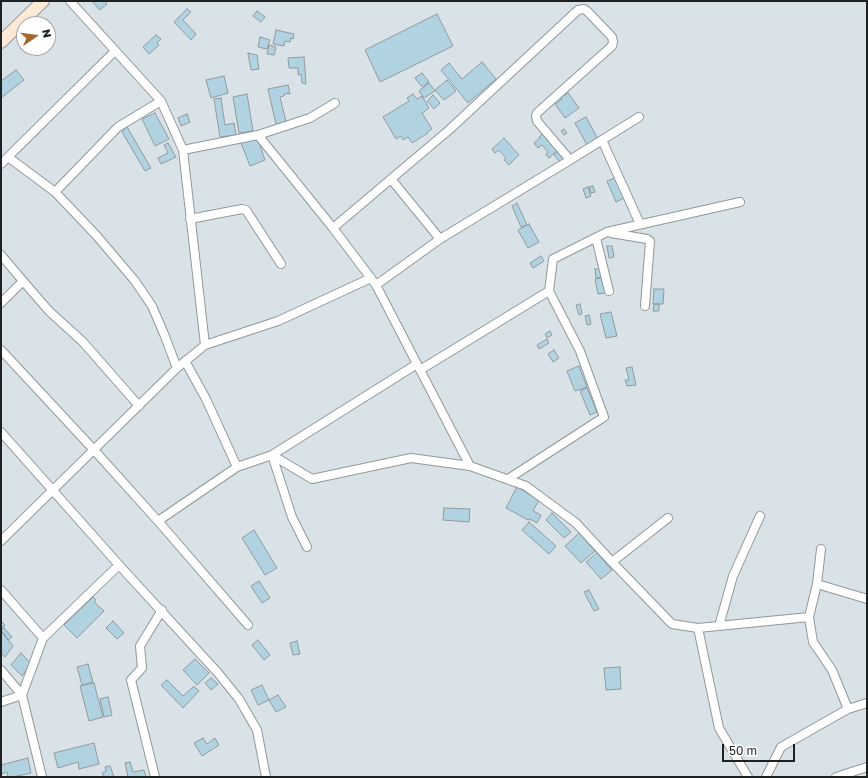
<!DOCTYPE html>
<html>
<head>
<meta charset="utf-8">
<style>
	body { margin:0 }
	#map { position:relative; width:868px; height:778px; overflow:hidden; background:#d9e2e6; font-family:"Golos Text",sans-serif }
	canvas { display:block }
	.frame { position:absolute; inset:0; border:2px solid #1e2122; pointer-events:none }
	.north { position:absolute; left:16px; top:16px; width:40px; height:40px; box-sizing:border-box; background:#fff; border:1px solid #a5a6a7; border-radius:50%; rotate:77deg; font-size:11px; font-weight:700; line-height:16px; text-align:center; color:#1e2122 }
	.north::after { content:''; display:block; margin:auto; width:14px; height:18px; background:#a5672c; clip-path:polygon(50% 0,100% 100%,50% 72%,0 100%) }
	.scale { position:absolute; left:722px; top:744px; width:73px; height:18px; box-sizing:border-box; border:2px solid #1e2122; border-top:0; padding-left:5px; font-size:12px; line-height:14px; white-space:nowrap; color:#1e2122; -webkit-text-stroke:3px #fff; paint-order:stroke }
</style>
</head>
<body>
<div id="map">
<canvas width="868" height="778"></canvas>
<div class="frame"></div>
<div class="north">N</div>
<div class="scale">50 m</div>
</div>
<script>
const g = document.querySelector('canvas').getContext('2d');
g.lineJoin = 'round';
function fill(path, color) {
  g.fillStyle = color;
  g.fill(path, 'evenodd');
}
function shape(rows) {
  const path = new Path2D();
  for (const r of rows) {
    path.moveTo(r[0], r[1]);
    for (let i = 2; i < r.length; i += 2) path.lineTo(r[i], r[i + 1]);
  }
  return path;
}
function stroke(path, color, width, dash) {
  g.strokeStyle = color;
  g.lineWidth = width;
  g.lineCap = dash ? 'butt' : 'round';
  g.setLineDash(dash || []);
  g.stroke(path);
}
const building = shape([
	[92,1,105,1,107,4,100,10,92,1],
	[187,9,191,12,183,20,196,34,191,40,174,22,187,9],
	[257,11,265,17,261,22,253,16,257,11],
	[437,14,453,46,380,82,365,50,437,14],
	[276,30,294,34,293,39,291,38,290,42,285,41,284,46,273,44,276,30],
	[156,35,161,39,157,43,159,45,149,54,143,47,156,35],
	[260,37,270,40,267,49,258,47,260,37],
	[269,45,276,47,274,55,267,54,269,45],
	[248,53,257,55,259,69,251,70,248,53],
	[304,57,306,84,302,83,301,74,298,75,298,68,289,68,288,58,304,57],
	[482,62,496,79,468,103,441,70,449,63,462,79,482,62],
	[16,70,24,80,1,98,1,81,16,70],
	[422,73,429,82,422,87,415,78,422,73],
	[224,76,228,93,211,98,206,80,224,76],
	[447,80,456,91,444,100,435,90,447,80],
	[429,83,435,91,424,98,419,91,429,83],
	[288,85,290,94,285,93,284,96,280,97,286,122,276,124,268,89,288,85],
	[566,90,579,108,565,118,555,104,562,99,560,96,562,95,563,96,567,94,565,91,566,90],
	[247,94,253,131,239,133,233,97,247,94],
	[413,94,417,99,422,96,429,108,422,113,432,129,427,132,428,133,412,143,408,137,403,140,401,136,396,139,383,117,409,101,407,98,413,94],
	[433,95,440,103,434,109,427,101,433,95],
	[221,98,225,125,234,123,236,135,220,137,214,99,221,98],
	[155,113,169,139,155,146,142,119,155,113],
	[187,114,190,122,181,126,178,118,187,114],
	[586,117,598,139,587,145,575,123,586,117],
	[127,127,151,168,145,171,122,132,127,127],
	[564,129,567,133,564,135,561,131,564,129],
	[544,132,559,149,549,158,546,155,548,152,542,145,538,148,534,143,540,138,539,137,544,132],
	[257,137,265,160,250,166,241,143,257,137],
	[504,138,519,155,509,165,504,160,506,158,499,150,495,153,492,149,504,138],
	[168,143,176,157,161,164,158,158,168,153,164,145,168,143],
	[557,151,564,159,560,162,554,155,557,151],
	[615,178,624,198,616,202,607,181,615,178],
	[593,186,595,192,591,193,589,187,593,186],
	[588,187,591,196,586,198,583,189,588,187],
	[517,203,527,225,521,227,512,206,517,203],
	[529,224,539,242,528,248,518,230,529,224],
	[607,246,612,246,614,257,609,258,607,246],
	[541,256,544,261,533,268,530,263,541,256],
	[595,269,601,269,602,277,596,278,595,269],
	[603,278,606,293,598,294,595,279,603,278],
	[654,289,664,289,663,304,653,304,654,289],
	[580,304,582,314,579,315,576,305,580,304],
	[654,304,659,304,659,311,653,311,654,304],
	[611,312,617,336,606,338,600,314,611,312],
	[589,315,591,324,587,325,585,316,589,315],
	[550,331,552,335,547,338,545,334,550,331],
	[547,339,549,343,539,349,537,345,547,339],
	[554,350,559,358,553,362,548,354,554,350],
	[579,366,587,387,575,391,567,371,579,366],
	[632,367,636,385,627,386,625,380,629,380,626,368,632,367],
	[587,388,597,412,590,415,580,391,587,388],
	[517,487,539,500,533,511,541,515,537,523,530,519,528,520,506,508,517,487],
	[444,508,470,509,469,522,443,520,444,508],
	[552,513,571,532,564,538,546,520,552,513],
	[529,522,556,546,549,554,522,530,529,522],
	[254,530,277,568,265,575,242,538,254,530],
	[579,533,595,551,581,563,565,546,579,533],
	[597,553,612,570,601,579,586,562,597,553],
	[259,581,270,598,262,603,251,586,259,581],
	[589,590,599,609,594,611,584,592,589,590],
	[93,597,96,600,94,602,104,611,77,638,64,625,93,597],
	[1,621,5,625,1,630,1,621],
	[113,621,124,633,117,639,106,628,113,621],
	[4,628,12,637,8,640,1,630,4,628],
	[3,633,13,646,5,657,1,653,1,635,3,633],
	[258,640,270,655,264,660,252,645,258,640],
	[297,641,300,654,293,655,290,643,297,641],
	[21,653,31,664,22,676,11,665,21,653],
	[195,659,209,673,197,685,183,670,195,659],
	[88,664,93,682,82,685,77,667,88,664],
	[620,667,621,689,606,690,604,668,620,667],
	[211,678,218,684,211,690,205,683,211,678],
	[167,680,183,696,194,686,199,691,183,708,161,685,167,680],
	[94,683,103,717,89,721,80,686,94,683],
	[262,685,269,700,258,705,251,690,262,685],
	[278,695,286,707,276,712,269,700,278,695],
	[108,697,112,715,104,717,100,699,108,697],
	[203,738,207,744,215,738,219,745,202,756,194,743,203,738],
	[94,743,99,764,79,769,78,762,58,768,54,753,94,743],
	[28,758,31,773,13,777,8,777,7,772,1,774,1,765,28,758],
	[130,762,133,772,144,770,146,777,128,777,125,763,130,762],
	[110,766,114,777,104,777,102,773,106,771,105,767,110,766]
]);
fill(building, '#b1d3e1');
stroke(building, '#919a9e', 1);
const street = shape([
	[70,1,161,101,183,150,205,345],
	[258,135,333,228,376,285,470,466],
	[602,140,640,224],
	[183,150,258,135,310,118,335,103],
	[8,157,55,192,96,235,135,281,152,306,164,334,177,368],
	[1,164,115,51],
	[391,179,440,239],
	[55,192,118,127,161,101],
	[190,219,242,209,246,210,281,264],
	[333,228,449,130,578,10,584,9,587,11,612,37,613,42,612,46,537,113,536,116,537,121,570,160],
	[611,233,647,239,650,241,645,306],
	[596,238,609,291],
	[1,255,23,281,49,311,83,342,139,406],
	[376,285,440,239,570,160,639,117],
	[1,303,23,281],
	[1,350,94,450,158,521,248,625],
	[185,361,206,399,237,467],
	[420,370,549,291,553,259,607,232,740,202],
	[1,432,119,565,218,673,239,699,257,730,266,777],
	[508,479,604,417,580,351,549,291],
	[158,521,237,467,272,455,312,479,411,458,470,466,526,486,576,523,612,562,672,624,698,628,809,617],
	[1,541,177,368,205,345,278,321,371,278],
	[307,547,292,517,272,455,417,364],
	[821,549,817,584,809,617,813,642,832,670,848,709],
	[612,562,668,518],
	[817,584,867,599],
	[1,590,43,638],
	[719,626,733,576,760,516],
	[698,628,719,728,748,777],
	[1,670,22,695,42,777],
	[1,702,22,695,43,638,119,565],
	[155,777,131,680,142,668,140,646,162,610],
	[766,777,781,747,848,709,867,703],
	[836,777,867,767]
]);
const secondary = shape([
	[1,42,43,1]
]);
stroke(street, '#90989c', 10);
stroke(secondary, '#90989c', 14);
stroke(street, '#fff', 8);
stroke(secondary, '#fee9d7', 12);
</script>
</body>
</html>
